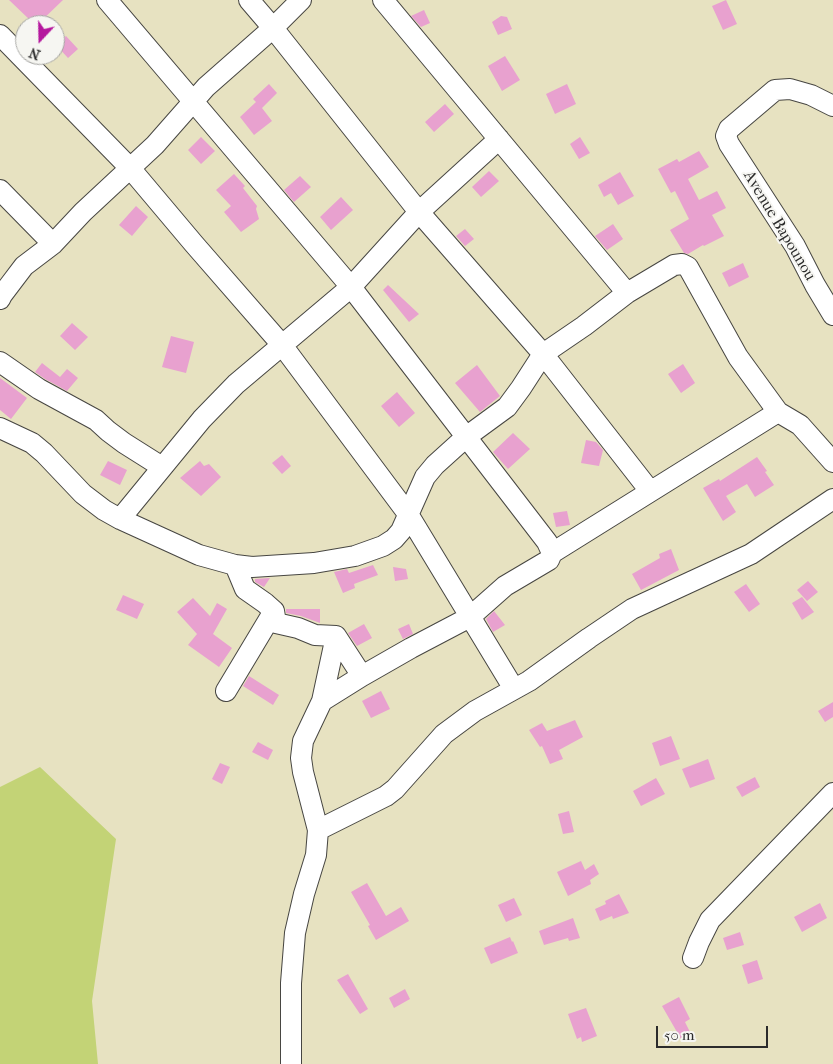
<!DOCTYPE html>
<html>
<head>
<meta charset="utf-8">
<style>
	body { margin:0 }
	#map { position:relative; width:833px; height:1064px; overflow:hidden; background:#e7e2c1; font-family:"IM FELL French Canon",serif }
	canvas { display:block }
	.north { position:absolute; left:15px; top:15px; width:50px; height:50px; box-sizing:border-box; background:#f6f6f2; border:1px solid #a5a5a2; border-radius:50%; rotate:201deg; font-size:14px; font-weight:700; line-height:20px; text-align:center; color:#2b2b2b }
	.north::after { content:''; display:block; margin:auto; width:18px; height:22px; background:#b5179e; clip-path:polygon(50% 0,100% 100%,50% 72%,0 100%) }
	.scale { position:absolute; left:656px; top:1026px; width:112px; height:22px; box-sizing:border-box; border:2px solid #2b2b2b; border-top:0; padding-left:6px; font-size:15px; line-height:18px; white-space:nowrap; color:#2b2b2b; -webkit-text-stroke:4px #f6f6f2; paint-order:stroke }
</style>
</head>
<body>
<div id="map">
<canvas width="833" height="1064"></canvas>
<div class="north">N</div>
<div class="scale">50 m</div>
</div>
<script>
const g = document.querySelector('canvas').getContext('2d');
g.lineJoin = 'round';
function fill(path, color) {
  g.fillStyle = color;
  g.fill(path, 'evenodd');
}
function shape(rows) {
  const path = new Path2D();
  for (const r of rows) {
    path.moveTo(r[0], r[1]);
    for (let i = 2; i < r.length; i += 2) path.lineTo(r[i], r[i + 1]);
  }
  return path;
}
function stroke(path, color, width, dash) {
  g.strokeStyle = color;
  g.lineWidth = width;
  g.lineCap = dash ? 'butt' : 'round';
  g.setLineDash(dash || []);
  g.stroke(path);
}
function write(font, color, halo, rows, align = 'center') {
  g.font = font + ' "IM FELL French Canon",serif';
  g.lineWidth = 4;
  g.setLineDash([]);
  g.textBaseline = 'middle';
  g.strokeStyle = halo;
  g.fillStyle = color;
  for (const [text, x, y, turn = 0] of rows) {
    g.save();
    g.translate(x, y);
    g.rotate((+turn || 0) * Math.PI / 180);
    g.textAlign = isNaN(turn) ? turn : align;
    if (halo) g.strokeText(text, 0, 0);
    g.fillText(text, 0, 0);
    g.restore();
  }
}
fill(shape([
	[40,767,116,839,92,1001,98,1064,0,1064,0,787]
]), '#c3d376');
fill(shape([
	[9,0,63,0,37,25,32,19,31,21],
	[726,0,737,24,723,30,712,6],
	[424,10,430,23,421,27,411,16],
	[501,16,507,17,512,29,498,35,492,22],
	[66,36,78,49,68,58,56,45],
	[505,56,520,80,502,91,488,66],
	[269,84,277,93,262,108,272,121,254,135,240,117,256,102,253,99],
	[567,84,576,104,555,114,546,94],
	[445,104,454,114,434,132,425,122],
	[201,137,215,151,201,164,188,150],
	[580,137,590,153,579,159,570,144],
	[699,151,709,167,688,179,699,200,717,191,726,208,712,215,724,236,704,246,703,245,688,254,684,253,670,230,689,219,675,191,671,193,658,169,677,159,679,162],
	[489,171,499,181,481,197,472,187],
	[620,172,634,196,618,205,611,193,604,197,598,185],
	[234,174,245,186,243,188,257,206,256,209,259,219,241,232,224,212,231,206,216,190],
	[300,176,311,187,294,202,284,190],
	[341,197,353,210,331,230,320,217],
	[136,206,148,217,132,236,119,225],
	[613,224,623,239,607,250,595,236],
	[465,229,474,239,465,246,456,236],
	[743,263,749,277,729,287,722,273],
	[388,285,419,314,409,322,383,290],
	[72,323,88,337,75,350,60,336],
	[171,336,194,342,186,373,162,367],
	[42,363,60,377,67,369,78,378,67,391,45,379,35,372],
	[683,364,695,383,681,393,668,374],
	[477,365,500,396,480,412,455,383],
	[0,378,27,398,11,419,0,410],
	[397,392,415,413,399,427,381,406],
	[513,433,530,449,508,469,493,452],
	[586,440,596,442,603,450,599,466,581,463],
	[282,455,291,466,282,474,272,463],
	[757,457,767,471,765,472,774,485,755,497,747,484,726,496,736,512,723,521,703,488,719,479,720,481],
	[108,461,127,470,120,485,100,475],
	[200,461,204,466,209,464,221,477,201,496,180,478],
	[567,511,570,525,556,527,553,513],
	[671,549,679,570,641,590,632,574,660,558,659,554],
	[373,565,378,575,354,584,355,588,343,593,334,572,347,569,349,573],
	[393,567,406,569,408,579,395,581],
	[270,578,264,587,255,582,255,579],
	[808,581,818,592,807,601,797,590],
	[746,584,760,604,749,612,734,592],
	[123,595,144,604,137,619,116,610],
	[802,597,814,612,802,620,792,603],
	[193,598,210,616,217,603,227,609,213,634,232,648,219,667,188,645,197,634,177,612],
	[286,609,320,609,320,623,301,616,286,613],
	[494,611,505,625,493,632,486,619],
	[364,624,372,638,357,646,348,633],
	[409,624,413,634,403,639,398,629],
	[249,676,279,695,273,705,243,686],
	[381,691,390,709,371,718,362,701],
	[833,702,833,717,825,722,818,711],
	[575,720,583,737,559,750,563,759,550,764,542,746,540,747,529,730,542,723,547,731],
	[671,736,680,759,660,766,652,743],
	[258,742,273,750,268,760,252,752],
	[708,759,715,779,690,788,682,769],
	[220,763,230,767,222,784,212,779],
	[755,777,760,787,742,797,736,787],
	[656,778,665,794,641,806,633,791],
	[569,811,574,832,563,834,558,814],
	[581,861,585,870,594,864,599,874,590,880,591,884,568,896,557,872],
	[367,883,386,916,401,907,409,921,376,940,368,926,370,925,351,892],
	[619,894,629,913,613,919,612,916,600,921,595,909,606,904,605,901],
	[514,898,522,915,506,922,498,905],
	[820,903,827,918,802,932,794,917],
	[573,918,580,938,569,941,568,938,544,945,539,931],
	[740,932,744,945,727,950,723,938],
	[510,937,512,942,513,941,518,953,491,964,484,948],
	[757,960,763,979,748,984,742,965],
	[348,974,368,1009,360,1014,337,980],
	[405,989,410,999,394,1008,389,998],
	[679,997,690,1019,685,1022,691,1034,681,1039,662,1006],
	[586,1008,597,1036,582,1042,581,1037,577,1039,568,1014]
]), '#e8a1cf');
const minor = shape([
	[107,0,351,287,547,542,552,553,549,560,505,586,470,617,411,648,362,676,322,701,303,741,301,758,303,772,318,830],
	[249,0,273,28,419,212,543,354,650,491],
	[383,0,627,293],
	[0,35,130,168,194,244,282,345,408,514,514,689],
	[833,106,811,95,790,89,775,90,729,129,726,136,729,144,795,246,815,285,833,315],
	[0,190,53,244],
	[0,299,2,295,24,266,53,244,83,212,155,145,206,87,273,28,301,0],
	[0,362,39,389,96,420,108,431,124,443,162,467],
	[0,428,32,443,44,453,83,494,104,510,120,519,199,555,235,565,252,567,314,563,355,556,383,546,394,539,401,531,425,477,435,465,466,437,507,407,521,388,543,354,584,326,627,293,674,265,682,264,688,267,738,357,778,412,800,425,833,462],
	[120,519,202,419,236,384,351,287,419,212,499,139],
	[552,553,778,412],
	[235,565,245,589,265,603,274,611,276,623,298,628,315,635,336,636,362,676],
	[226,691,274,611],
	[322,701,336,636],
	[693,958,699,942,710,920,833,793],
	[291,1064,291,983,295,933,304,894,316,855,318,830,386,796,395,789,444,734,475,711,529,681,589,638,632,609,751,554,833,499]
]);
stroke(minor, '#474642', 22);
stroke(minor, '#fff', 20);
write('16px', '#2b2b2b', '#f6f6f2', [
	["Avenue Bapounou",779,226,59]
]);
</script>
</body>
</html>
